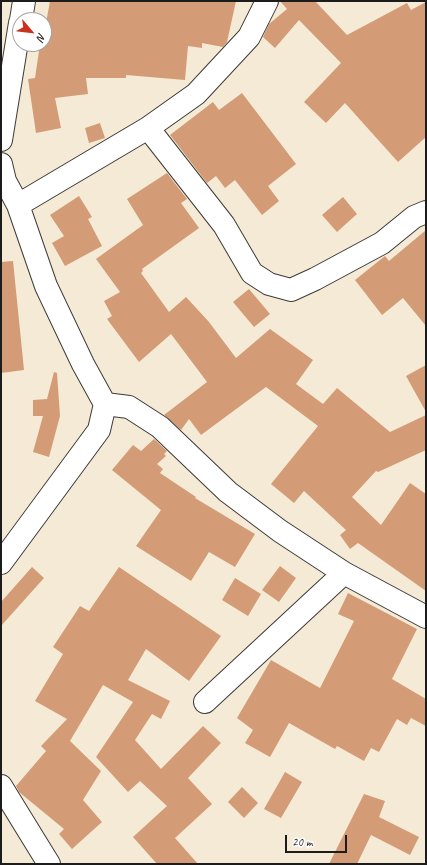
<!DOCTYPE html>
<html>
<head>
<meta charset="utf-8">
<style>
	body { margin:0 }
	#map { position:relative; width:427px; height:865px; overflow:hidden; background:#f5ead5; font-family:Caveat,sans-serif }
	canvas { display:block }
	.frame { position:absolute; inset:0; border:2px solid #1c1c1c; pointer-events:none }
	.north { position:absolute; left:12px; top:12px; width:40px; height:40px; box-sizing:border-box; background:#fff; border:1px solid #a4a4a4; border-radius:50%; rotate:118deg; font-size:11px; font-weight:700; line-height:16px; text-align:center; color:#1c1c1c }
	.north::after { content:''; display:block; margin:auto; width:14px; height:18px; background:#c8321e; clip-path:polygon(50% 0,100% 100%,50% 72%,0 100%) }
	.scale { position:absolute; left:285px; top:835px; width:62px; height:18px; box-sizing:border-box; border:2px solid #1c1c1c; border-top:0; padding-left:5px; font-size:12px; line-height:14px; white-space:nowrap; color:#1c1c1c; -webkit-text-stroke:3px #fff; paint-order:stroke }
</style>
</head>
<body>
<div id="map">
<canvas width="427" height="865"></canvas>
<div class="frame"></div>
<div class="north">N</div>
<div class="scale">20 m</div>
</div>
<script>
const g = document.querySelector('canvas').getContext('2d');
g.lineJoin = 'round';
function fill(path, color) {
  g.fillStyle = color;
  g.fill(path, 'evenodd');
}
function shape(rows) {
  const path = new Path2D();
  for (const r of rows) {
    path.moveTo(r[0], r[1]);
    for (let i = 2; i < r.length; i += 2) path.lineTo(r[i], r[i + 1]);
  }
  return path;
}
function stroke(path, color, width, dash) {
  g.strokeStyle = color;
  g.lineWidth = width;
  g.lineCap = dash ? 'butt' : 'round';
  g.setLineDash(dash || []);
  g.stroke(path);
}
fill(shape([
	[50,1,236,1,227,42,223,47,202,43,202,48,188,46,185,80,126,75,126,78,86,78,88,94,55,98,61,128,36,133,28,79,35,78,40,44,44,44,44,23,46,23],
	[280,1,315,1,347,35,407,3,411,10,426,2,426,137,398,162,345,103,326,123,304,102,341,63,299,20,275,48,263,37,269,24,287,9],
	[242,93,296,164,268,186,279,201,262,215,235,180,225,188,216,176,207,183,170,135,213,102,219,110],
	[100,123,105,138,89,143,85,128],
	[167,173,187,199,181,203,199,228,142,269,143,271,141,273,169,312,186,297,209,322,236,358,270,329,313,360,296,384,323,404,337,388,390,432,426,415,426,450,378,472,376,471,352,497,381,525,410,483,426,494,426,591,358,543,350,549,340,535,346,530,304,491,294,503,271,484,318,426,266,387,201,435,189,419,181,430,164,415,207,382,171,334,139,362,107,319,112,316,104,301,120,292,96,259,143,225,127,199],
	[79,196,92,217,88,219,102,246,65,266,52,243,64,236,50,215],
	[343,197,357,214,337,232,322,215],
	[426,230,426,326,403,298,382,315,355,280,385,256,389,261],
	[13,261,24,370,1,373,1,262],
	[249,289,270,314,254,327,233,302],
	[426,365,426,412,406,376],
	[54,372,57,373,60,416,49,457,33,452,43,416,33,416,33,400,47,399],
	[154,439,167,451,164,454,166,456,157,464,163,469,160,473,196,497,195,498,255,534,235,567,209,552,191,581,136,546,161,510,112,470,133,445,141,451],
	[280,566,296,578,279,602,262,590],
	[32,567,44,578,1,626,1,602],
	[119,567,221,636,189,681,146,649,128,680,170,701,161,719,152,714,135,740,161,769,203,726,221,743,188,778,212,804,175,838,198,864,157,864,133,837,167,806,140,781,128,792,96,757,133,702,103,685,70,741,101,771,83,800,102,822,72,849,59,834,64,829,19,792,16,786,46,751,41,746,67,719,35,701,63,654,53,647,80,606,89,611],
	[235,578,261,594,248,616,222,600],
	[348,593,417,629,392,679,426,699,426,726,411,718,407,725,397,719,379,752,371,748,364,761,337,746,335,749,289,723,270,757,245,743,253,730,237,718,271,660,320,688,354,621,338,614],
	[285,772,302,782,281,818,264,809],
	[242,787,258,803,244,818,228,802],
	[364,794,385,801,379,817,419,837,410,855,371,835,357,864,329,864]
]), '#d39c77');
const street = shape([
	[21,20,24,1],
	[148,128,224,225,252,273,269,284,291,290,315,279,382,243,414,217,426,212],
	[1,140,20,23],
	[1,164,5,181,18,205,46,286,83,364,105,404,99,430,1,563],
	[18,205,148,128,196,94,249,37,267,1],
	[105,404,129,407,160,427,228,492,280,531,344,573,426,617],
	[205,702,344,573],
	[1,786,49,864]
]);
stroke(street, '#3d3b38', 24);
stroke(street, '#fff', 22);
</script>
</body>
</html>
